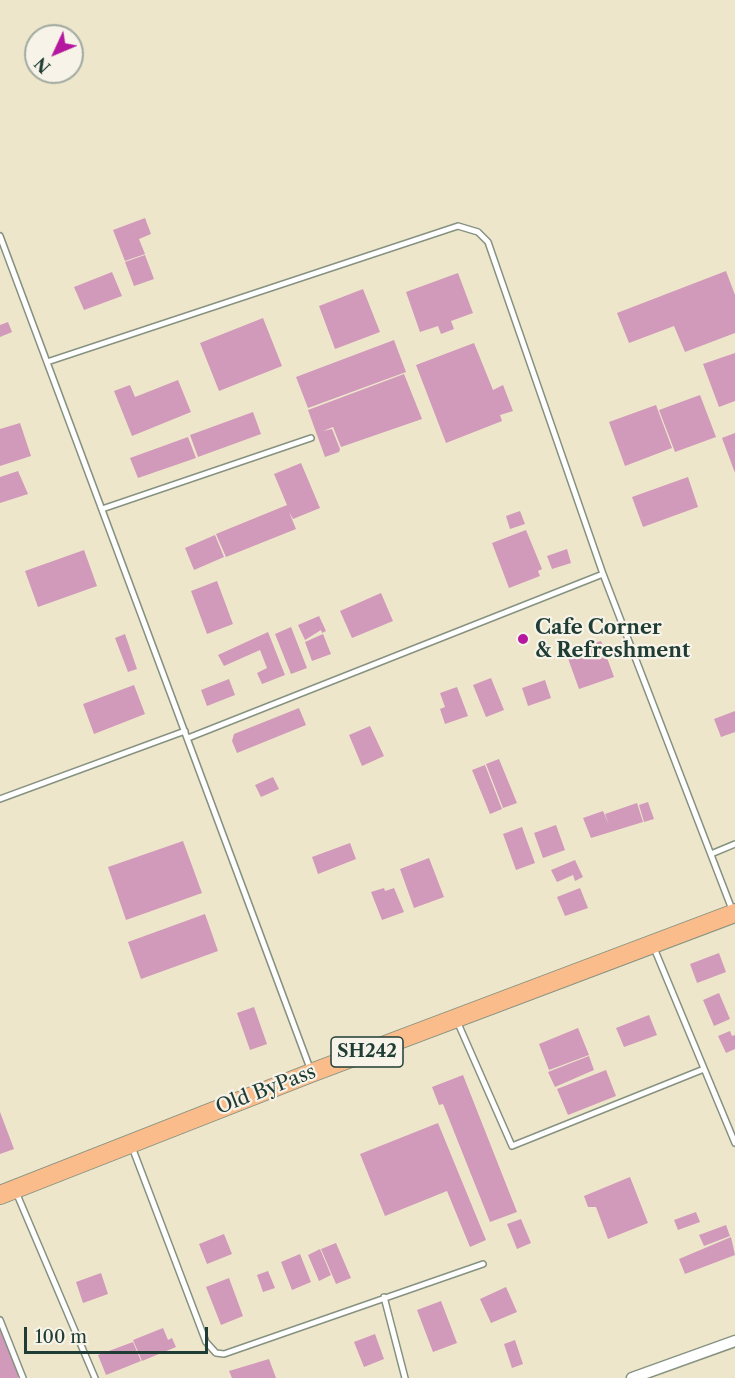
<!DOCTYPE html>
<html>
<head>
<meta charset="utf-8">
<style>
	body { margin:0 }
	#map { position:relative; width:735px; height:1378px; overflow:hidden; background:#eee6cb; font-family:"Libre Caslon Text",serif }
	canvas { display:block }
	.north { position:absolute; left:24px; top:24px; width:60px; height:60px; box-sizing:border-box; background:#f7f3e8; border:2px solid #a1aaa0; border-radius:50%; rotate:226deg; font-size:16px; font-weight:700; line-height:24px; text-align:center; color:#1f3d34 }
	.north::after { content:''; display:block; margin:auto; width:21px; height:27px; background:#b5179e; clip-path:polygon(50% 0,100% 100%,50% 72%,0 100%) }
	.scale { position:absolute; left:24px; top:1327px; width:184px; height:27px; box-sizing:border-box; border:3px solid #1f3d34; border-top:0; padding-left:8px; font-size:18px; line-height:21px; white-space:nowrap; color:#1f3d34; -webkit-text-stroke:4px #f7f3e8; paint-order:stroke }
</style>
</head>
<body>
<div id="map">
<canvas width="735" height="1378"></canvas>
<div class="north">N</div>
<div class="scale">100 m</div>
</div>
<script>
const g = document.querySelector('canvas').getContext('2d');
g.lineJoin = 'round';
function fill(path, color) {
  g.fillStyle = color;
  g.fill(path, 'evenodd');
}
function shape(rows) {
  const path = new Path2D();
  for (const r of rows) {
    path.moveTo(r[0], r[1]);
    for (let i = 2; i < r.length; i += 2) path.lineTo(r[i], r[i + 1]);
  }
  return path;
}
function stroke(path, color, width, dash) {
  g.strokeStyle = color;
  g.lineWidth = width;
  g.lineCap = dash ? 'butt' : 'round';
  g.setLineDash(dash || []);
  g.stroke(path);
}
function write(font, color, halo, rows, align = 'center') {
  g.font = font + ' "Libre Caslon Text",serif';
  g.lineWidth = 4.5;
  g.setLineDash([]);
  g.textBaseline = 'middle';
  g.strokeStyle = halo;
  g.fillStyle = color;
  for (const [text, x, y, turn = 0] of rows) {
    g.save();
    g.translate(x, y);
    g.rotate((+turn || 0) * Math.PI / 180);
    g.textAlign = isNaN(turn) ? turn : align;
    if (halo) g.strokeText(text, 0, 0);
    g.fillText(text, 0, 0);
    g.restore();
  }
}
fill(shape([
	[145,218,151,234,139,239,145,254,125,261,113,230],
	[145,255,154,279,134,286,125,262],
	[726,271,735,295,735,333,685,352,674,326,629,343,617,313],
	[112,272,122,296,84,310,74,287],
	[458,273,473,313,451,321,454,329,441,334,438,326,420,332,406,292],
	[363,289,380,332,335,349,319,306],
	[263,318,282,366,219,391,200,343],
	[8,322,12,332,0,337,0,325],
	[394,340,406,372,308,408,296,377],
	[474,343,493,390,503,385,513,411,500,415,502,421,446,443,416,365],
	[735,353,735,401,719,407,703,364],
	[404,374,422,419,341,447,333,427,323,431,332,429,340,449,339,452,325,457,308,410],
	[178,380,191,412,132,436,114,391,130,385,135,397],
	[700,395,716,437,675,452,659,410],
	[656,405,672,448,625,466,609,422],
	[253,412,261,434,198,457,190,435],
	[20,423,31,456,0,466,0,429],
	[735,433,735,473,722,438],
	[188,437,196,458,138,478,130,458],
	[301,463,320,508,293,519,289,512,296,529,226,557,216,534,287,505,274,474],
	[18,471,28,494,0,503,0,477],
	[688,477,698,507,643,527,632,497],
	[520,511,525,524,510,529,506,516],
	[526,530,542,569,538,571,540,576,509,588,492,543],
	[215,535,224,557,194,570,185,548],
	[567,549,571,563,552,569,547,556],
	[84,550,97,586,38,607,25,571],
	[217,581,233,624,207,634,191,591],
	[381,593,393,621,352,638,340,611],
	[319,616,326,631,322,633,321,630,305,640,298,625],
	[291,627,307,668,291,674,275,634],
	[268,632,285,675,262,684,257,673,267,668,260,650,224,666,218,655],
	[125,634,137,669,128,672,115,638],
	[323,634,331,654,312,661,305,642],
	[601,641,614,677,579,689,566,653],
	[491,678,504,710,486,717,473,685],
	[229,679,235,695,207,706,201,690],
	[545,680,551,698,528,706,522,688],
	[134,685,145,714,94,734,83,704],
	[457,687,468,716,445,724,440,709,445,707,440,693],
	[299,708,306,725,237,753,232,741,234,734],
	[735,711,735,732,721,737,714,719],
	[370,726,384,756,362,766,349,735],
	[499,759,517,803,503,808,486,764],
	[485,765,502,809,490,814,472,770],
	[273,777,279,789,261,797,255,785],
	[648,802,654,819,644,822,639,805],
	[637,803,643,822,591,838,583,818,603,811,609,825,605,814],
	[556,825,565,850,543,858,534,833],
	[522,827,535,863,516,870,503,834],
	[183,841,202,893,126,920,108,867],
	[350,843,356,859,318,874,312,857],
	[429,858,444,897,414,908,400,869],
	[575,860,583,877,575,881,573,875,557,882,551,870],
	[384,888,385,891,394,888,404,912,382,920,371,892],
	[580,888,588,908,565,916,557,897],
	[205,914,218,951,141,979,128,942],
	[719,953,726,972,697,983,690,964],
	[719,993,730,1019,714,1026,703,1000],
	[254,1007,267,1044,250,1050,237,1013],
	[649,1015,657,1035,624,1047,616,1028],
	[578,1028,589,1055,549,1070,539,1044],
	[730,1031,732,1036,735,1035,735,1049,726,1053,718,1036],
	[589,1056,594,1070,555,1087,548,1072],
	[606,1070,616,1096,568,1115,557,1089],
	[463,1075,517,1212,490,1222,443,1104,439,1105,432,1087],
	[0,1112,14,1149,0,1154],
	[438,1123,486,1240,470,1247,447,1191,385,1216,360,1154],
	[630,1177,648,1223,608,1239,596,1207,588,1207,584,1196],
	[696,1212,700,1222,678,1230,674,1220],
	[521,1219,531,1243,517,1249,507,1224],
	[726,1225,730,1236,704,1246,699,1235],
	[224,1234,232,1254,207,1264,199,1244],
	[731,1237,735,1255,685,1274,679,1259],
	[336,1243,351,1278,336,1284,321,1249],
	[320,1249,331,1275,319,1281,308,1255],
	[300,1254,311,1282,292,1290,281,1262],
	[268,1271,275,1288,263,1292,257,1275],
	[101,1273,108,1294,83,1303,76,1282],
	[229,1278,243,1316,221,1325,206,1287],
	[506,1287,517,1312,491,1323,480,1299],
	[441,1301,457,1343,433,1352,417,1310],
	[0,1327,19,1377,17,1378,0,1378],
	[163,1328,168,1340,172,1338,176,1347,142,1361,133,1340],
	[375,1334,384,1359,364,1367,354,1342],
	[515,1340,523,1364,512,1368,504,1344],
	[133,1342,141,1361,106,1375,98,1355],
	[269,1359,276,1378,232,1378,229,1371]
]), '#d199ba');
const service = shape([
	[0,236,311,1071],
	[47,362,458,226,478,232,488,242,603,574,733,912],
	[102,509,311,438],
	[188,738,603,574],
	[0,799,185,731],
	[711,854,735,844],
	[654,948,735,1143],
	[457,1021,512,1146,704,1069],
	[132,1147,206,1342,216,1353,224,1354,483,1264],
	[16,1192,95,1378],
	[384,1297,405,1378],
	[0,1320,23,1378]
]);
const minor = shape([
	[632,1378,735,1341]
]);
const primary = shape([
	[0,1195,311,1073,735,913]
]);
stroke(service, '#869280', 8);
stroke(minor, '#869280', 13);
stroke(primary, '#869280', 20);
stroke(service, '#fff', 5);
stroke(minor, '#fff', 10);
stroke(primary, '#fabc8b', 18);
for (const [x, y, r, color] of [
	[523,639,6,"#b5179e"]
]) {
  const dot = new Path2D();
  dot.arc(x, y, r, 0, 2 * Math.PI);
  g.fillStyle = color;
  g.fill(dot);
  stroke(dot, '#f7f3e8', 2);
}
for (const [x, y, w] of [
	[367,1052,72]
]) {
  const box = new Path2D();
  box.roundRect(x - w / 2, y - 15, w, 30, 4.5);
  g.fillStyle = '#f7f3e8';
  g.fill(box);
  stroke(box, '#1f3d34', 1.5);
}
write('bold 18px', '#1f3d34', null, [
	["SH242",367,1052]
]);
write('bold 20px', '#1f3d34', '#f7f3e8', [
	["Cafe Corner",535,628],
	["& Refreshment",535,651]
], 'left');
write('20px', '#1f3d34', '#f7f3e8', [
	["Old ByPass",266,1090,-21]
]);
</script>
</body>
</html>
